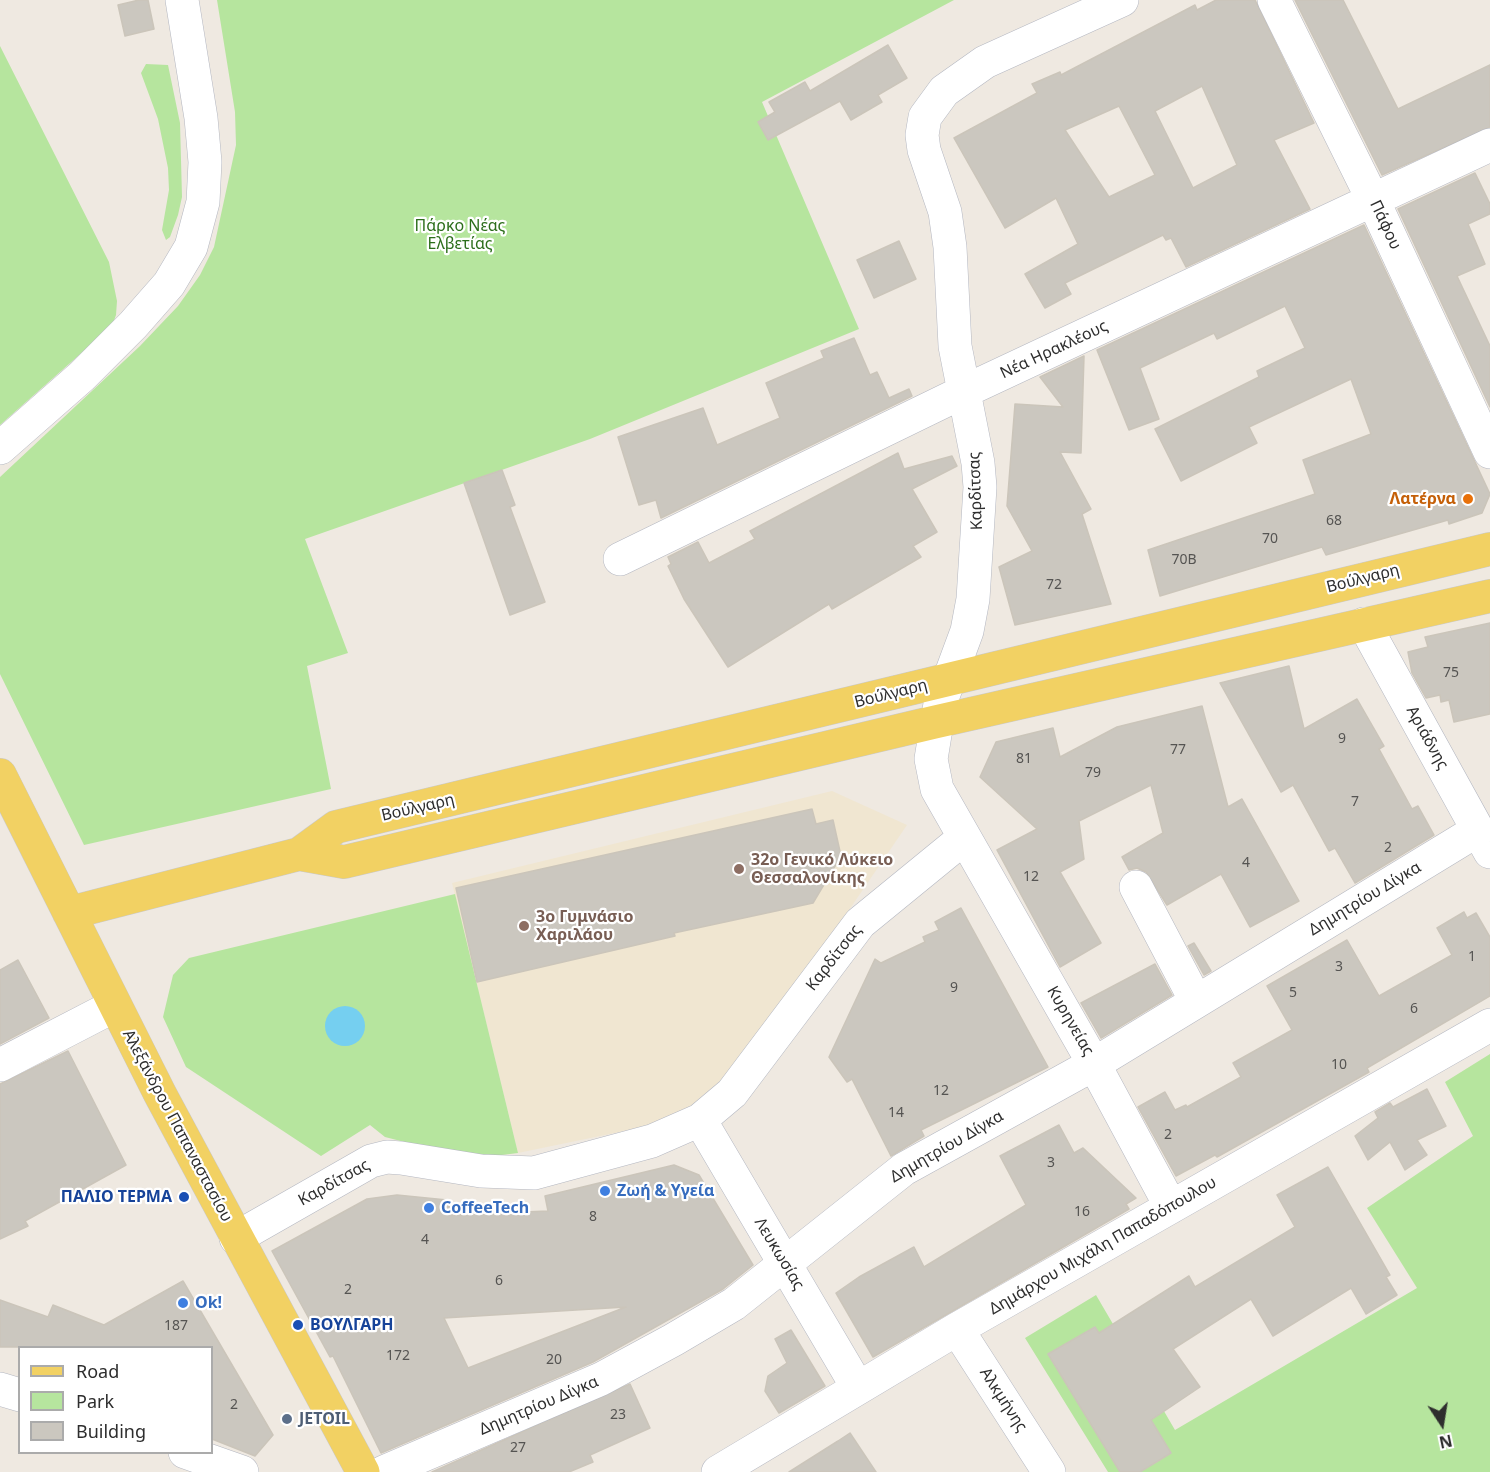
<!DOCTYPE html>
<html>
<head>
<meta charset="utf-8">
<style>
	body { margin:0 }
	#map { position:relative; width:1490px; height:1472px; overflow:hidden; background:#efe9e1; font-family:"Noto Sans",sans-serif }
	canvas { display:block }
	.legend { position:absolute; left:18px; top:1346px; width:195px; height:108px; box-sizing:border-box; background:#fff; border:2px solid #ababab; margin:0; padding:8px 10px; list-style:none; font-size:18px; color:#2e2e2e }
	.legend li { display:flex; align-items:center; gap:12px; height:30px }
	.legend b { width:30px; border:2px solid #ababab }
	.north { position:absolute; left:1412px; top:1394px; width:60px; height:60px; -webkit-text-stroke:4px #fff; paint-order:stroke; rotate:168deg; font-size:16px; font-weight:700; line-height:24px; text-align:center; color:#2e2e2e }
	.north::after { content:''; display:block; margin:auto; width:21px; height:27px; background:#2e2e2e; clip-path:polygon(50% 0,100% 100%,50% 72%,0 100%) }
</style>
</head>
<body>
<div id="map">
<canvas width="1490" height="1472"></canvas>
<ul class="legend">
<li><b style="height:8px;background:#f2d163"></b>Road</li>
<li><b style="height:16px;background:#b6e59e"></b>Park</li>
<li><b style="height:16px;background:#cbc7bf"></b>Building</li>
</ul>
<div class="north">N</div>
</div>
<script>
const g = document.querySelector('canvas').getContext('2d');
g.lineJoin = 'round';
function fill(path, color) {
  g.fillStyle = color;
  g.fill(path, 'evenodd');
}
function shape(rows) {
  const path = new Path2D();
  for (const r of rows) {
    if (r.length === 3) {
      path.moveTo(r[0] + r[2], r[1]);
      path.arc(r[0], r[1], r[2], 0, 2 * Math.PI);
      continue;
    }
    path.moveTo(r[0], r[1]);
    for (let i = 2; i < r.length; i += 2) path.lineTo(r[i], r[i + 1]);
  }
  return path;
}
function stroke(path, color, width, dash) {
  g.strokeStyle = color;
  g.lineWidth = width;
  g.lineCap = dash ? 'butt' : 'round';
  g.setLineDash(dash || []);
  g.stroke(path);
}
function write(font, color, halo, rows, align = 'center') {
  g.font = font + ' "Noto Sans",sans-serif';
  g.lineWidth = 4.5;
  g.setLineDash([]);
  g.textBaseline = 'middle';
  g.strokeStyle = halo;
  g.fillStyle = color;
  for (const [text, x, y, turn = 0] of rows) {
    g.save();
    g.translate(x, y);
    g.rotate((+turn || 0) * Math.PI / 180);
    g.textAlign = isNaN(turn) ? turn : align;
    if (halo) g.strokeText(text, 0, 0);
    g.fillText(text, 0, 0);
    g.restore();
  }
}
fill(shape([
	[832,791,907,825,776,1017,709,1100,658,1124,518,1153,452,883]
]), '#f0e6d1');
fill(shape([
	[217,0,954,0,762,102,859,329,590,439,305,539,348,653,307,666,331,789,84,845,0,674,0,477,140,346,178,306,200,275,214,247,236,145,235,112],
	[0,46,109,262,117,301,116,315,112,326,0,425],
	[146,64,168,65,180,123,182,197,178,215,170,237,166,240,162,230,169,190,168,168,158,119,141,73],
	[455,894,518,1153,494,1156,436,1150,385,1137,370,1125,321,1156,186,1067,163,1017,173,975,189,958],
	[1490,1054,1490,1472,1108,1472,1025,1338,1096,1295,1175,1430,1417,1288,1367,1208,1473,1136,1445,1082]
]), '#b6e59e');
fill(shape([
	[345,1026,20]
]), '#75cff0');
const building = shape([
	[139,0,148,0,154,29,125,36,118,5,139,0],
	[1216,0,1255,0,1314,123,1274,140,1310,209,1186,267,1171,238,1166,240,1163,235,1065,283,1071,294,1045,308,1025,274,1078,244,1056,198,1005,228,954,138,1037,93,1032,84,1060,72,1061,75,1195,5,1197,10,1216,0],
	[1202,86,1237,165,1193,188,1155,111,1202,86],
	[1119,106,1155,175,1109,197,1065,130,1119,106],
	[1295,0,1343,0,1398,109,1490,65,1490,127,1382,175,1295,0],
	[888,45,907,78,878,95,882,102,851,120,840,101,768,140,758,122,775,112,769,102,805,82,810,91,888,45],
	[1475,173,1490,204,1490,214,1468,224,1485,264,1457,276,1490,346,1490,407,1398,209,1475,173],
	[1364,225,1490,494,1482,513,1449,524,1448,520,1326,555,1322,547,1160,596,1148,550,1315,494,1303,460,1371,434,1351,379,1249,427,1257,443,1181,481,1155,429,1259,377,1257,371,1305,348,1285,306,1217,339,1214,333,1140,368,1159,419,1129,430,1097,350,1364,225],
	[899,241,916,279,874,298,857,260,899,241],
	[854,338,870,375,877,372,889,398,909,389,912,396,661,518,656,500,639,505,618,437,703,408,717,445,780,418,766,383,824,358,821,351,854,338],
	[1084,356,1081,453,1060,452,1091,509,1082,514,1111,604,1015,625,999,567,1032,551,1007,506,1015,404,1063,407,1040,377,1084,356],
	[898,453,904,469,952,456,957,466,912,489,937,532,913,546,921,557,832,609,829,604,728,667,684,599,668,566,671,564,668,557,698,542,709,563,755,539,750,531,898,453],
	[502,470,515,505,510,507,545,602,510,615,464,483,502,470],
	[1490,623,1490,714,1454,722,1449,700,1441,702,1440,695,1426,698,1412,673,1408,652,1428,647,1425,637,1490,623],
	[1289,666,1304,729,1357,699,1384,746,1379,749,1412,809,1418,806,1434,835,1355,883,1335,848,1329,851,1293,785,1281,792,1220,683,1289,666],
	[1202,706,1228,807,1242,799,1299,901,1250,927,1221,874,1167,905,1146,872,1137,868,1129,870,1122,857,1163,833,1151,785,1079,821,1084,859,1060,872,1101,943,1060,967,997,850,1037,829,980,777,996,742,1053,728,1060,757,1117,727,1202,706],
	[812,809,816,824,833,820,841,856,813,903,674,933,675,936,477,982,456,888,812,809],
	[961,908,1048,1067,921,1130,924,1136,891,1156,852,1079,847,1082,829,1057,875,959,881,963,925,942,923,937,939,930,935,922,961,908],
	[1464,912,1467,918,1476,913,1490,937,1490,996,1367,1068,1369,1072,1217,1157,1215,1155,1176,1176,1138,1107,1165,1092,1175,1110,1186,1105,1187,1107,1241,1077,1233,1063,1292,1030,1267,986,1347,940,1379,996,1452,955,1437,928,1464,912],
	[1194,943,1211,971,1204,975,1188,946,1194,943],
	[18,960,49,1018,0,1044,0,970,18,960],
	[1155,964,1172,995,1101,1038,1081,1003,1155,964],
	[68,1051,126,1165,25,1221,28,1226,0,1239,0,1084,68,1051],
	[1427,1089,1446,1126,1417,1140,1427,1155,1405,1170,1390,1142,1368,1160,1355,1136,1378,1118,1375,1112,1390,1103,1393,1107,1427,1089],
	[1059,1125,1074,1153,1083,1148,1136,1198,1126,1204,1129,1209,873,1357,836,1293,859,1277,914,1247,924,1267,1026,1205,1000,1156,1059,1125],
	[674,1165,699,1175,753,1265,723,1289,593,1362,381,1453,333,1356,330,1357,272,1251,367,1199,397,1195,447,1200,452,1215,548,1211,545,1196,674,1165],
	[626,1307,468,1368,444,1318,626,1307],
	[1328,1167,1390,1275,1386,1277,1397,1295,1366,1314,1351,1288,1273,1336,1251,1299,1173,1349,1200,1387,1151,1420,1171,1453,1140,1472,1120,1472,1048,1354,1095,1327,1099,1333,1189,1276,1195,1287,1295,1227,1277,1195,1328,1167],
	[183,1281,273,1435,255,1456,212,1439,212,1347,0,1347,0,1300,48,1317,53,1305,104,1325,183,1281],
	[791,1330,825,1386,779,1413,765,1391,768,1376,787,1363,775,1339,791,1330],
	[630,1384,650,1428,590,1455,593,1462,569,1472,432,1472,630,1384],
	[850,1433,876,1472,789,1472,838,1441,850,1433]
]);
fill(building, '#cbc7bf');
stroke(building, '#cbc5ba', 1.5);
const minor = shape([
	[1122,0,985,62,944,91,925,117,922,135,924,150,945,212,950,247,955,346,978,463,980,487,973,599,967,631,940,704,931,759,937,789,1094,1064,1171,1207],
	[1274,0,1373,200,1490,452],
	[0,448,82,376,133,325,169,284,191,247,203,202,205,162,201,118,182,0],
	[620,559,965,391,1490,145],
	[1364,624,1490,852],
	[1136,887,1196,1001],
	[0,1065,114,1006],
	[700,1120,858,1388],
	[236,1238,371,1161,387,1157,401,1158,481,1171,534,1173,652,1141,700,1120,732,1093,860,923,964,838],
	[957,1329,1049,1472],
	[0,1389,20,1395],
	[185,1452,242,1472],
	[384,1472,601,1379,673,1340,734,1304,904,1169,1094,1064,1478,830],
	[718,1472,957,1329,1490,1025]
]);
const major = shape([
	[0,775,160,1094,363,1472],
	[299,854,344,862,935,722,1490,596],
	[69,913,299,854,336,827,1490,549]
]);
stroke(minor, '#b4b7c1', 34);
stroke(major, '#c9c9c9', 34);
stroke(minor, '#fff', 33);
stroke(major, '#f2d163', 33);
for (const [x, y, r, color] of [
	[1468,499,6,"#e8710a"],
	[739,869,6,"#8d6e63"],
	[524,926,6,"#8d6e63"],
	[605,1191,6,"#3f7fe0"],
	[184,1197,6,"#1a4fb4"],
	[429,1208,6,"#3f7fe0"],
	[183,1303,6,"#3f7fe0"],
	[298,1325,6,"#1a4fb4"],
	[287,1419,6,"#5c6f8a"]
]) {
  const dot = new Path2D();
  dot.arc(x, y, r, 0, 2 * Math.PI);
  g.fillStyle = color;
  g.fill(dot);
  stroke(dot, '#fff', 2);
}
write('14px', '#555452', null, [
	["68",1334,521],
	["70",1270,539],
	["70Β",1184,560],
	["72",1054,585],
	["75",1451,673],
	["9",1342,739],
	["77",1178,750],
	["81",1024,759],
	["79",1093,773],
	["7",1355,802],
	["2",1388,848],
	["4",1246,863],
	["12",1031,877],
	["1",1472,957],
	["3",1339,967],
	["9",954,988],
	["5",1293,993],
	["6",1414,1009],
	["10",1339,1065],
	["12",941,1091],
	["14",896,1113],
	["2",1168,1135],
	["3",1051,1163],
	["16",1082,1212],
	["8",593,1217],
	["4",425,1240],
	["6",499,1281],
	["2",348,1290],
	["187",176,1326],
	["172",398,1356],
	["20",554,1360],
	["2",234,1405],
	["23",618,1415],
	["27",518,1448]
]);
write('16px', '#2e2e2e', '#fff', [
	["Πάφου",1385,225,65],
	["Νέα Ηρακλέους",1054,350,-25],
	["Καρδίτσας",976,491,-92],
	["Βούλγαρη",1363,579,-14],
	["Βούλγαρη",891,694,-14],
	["Αριάδνης",1427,738,61],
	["Βούλγαρη",418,808,-13],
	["Δημητρίου Δίγκα",1365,899,-31],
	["Καρδίτσας",834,958,-52],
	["Κυρηνείας",1070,1021,60],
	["Αλεξάνδρου Παπαναστασίου",177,1126,62],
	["Δημητρίου Δίγκα",947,1147,-30],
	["Καρδίτσας",334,1183,-29],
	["Δημάρχου Μιχάλη Παπαδόπουλου",1103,1246,-30],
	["Λευκωσίας",779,1254,59],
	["Αλκμήνης",1003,1400,57],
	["Δημητρίου Δίγκα",539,1406,-23]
]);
write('16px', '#2c6e1b', '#fff', [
	["Πάρκο Νέας",460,226],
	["Ελβετίας",460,244]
]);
write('bold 16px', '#c56008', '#fff', [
	["Λατέρνα",1456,499]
], 'right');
write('bold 16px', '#785e54', '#fff', [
	["32ο Γενικό Λύκειο",751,860],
	["Θεσσαλονίκης",751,878],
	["3ο Γυμνάσιο",536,917],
	["Χαριλάου",536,935]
], 'left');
write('bold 16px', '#366cbe', '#fff', [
	["Ζωή & Υγεία",617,1191],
	["CoffeeTech",441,1208],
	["Ok!",195,1303]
], 'left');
write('bold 16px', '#164399', '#fff', [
	["ΠΑΛΙΟ ΤΕΡΜΑ",172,1197],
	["ΒΟΥΛΓΑΡΗ",310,1325,"left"]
], 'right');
write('bold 16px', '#4e5e75', '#fff', [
	["JETOIL",299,1419]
], 'left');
</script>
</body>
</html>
